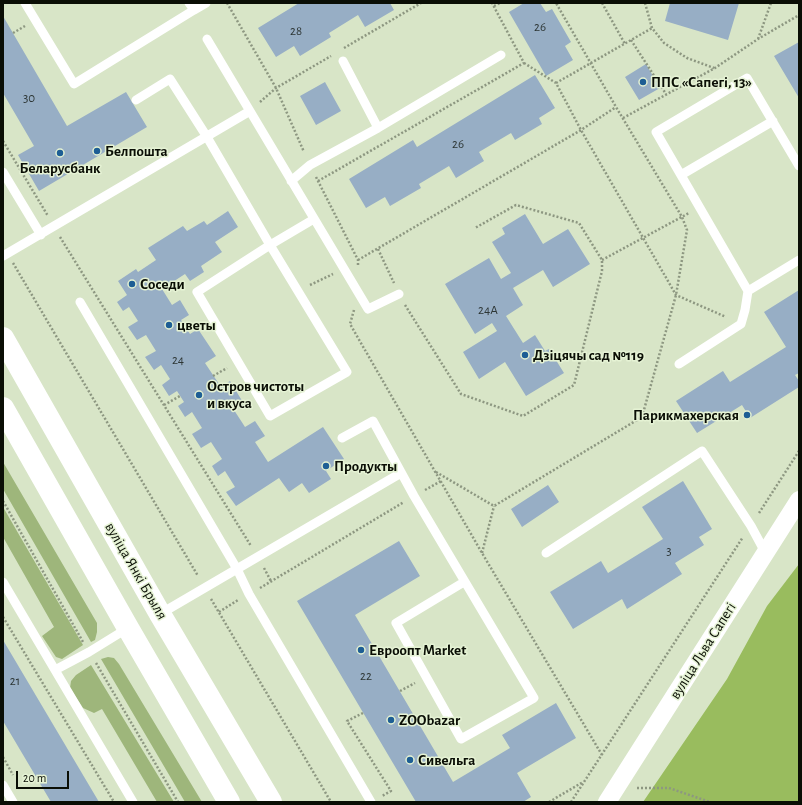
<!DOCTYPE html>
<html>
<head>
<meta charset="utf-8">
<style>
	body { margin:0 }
	#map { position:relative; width:802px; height:805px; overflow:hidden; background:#d8e5c7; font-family:"Alegreya Sans",sans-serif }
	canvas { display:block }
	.frame { position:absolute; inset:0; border:4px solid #0a0e05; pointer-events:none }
	.scale { position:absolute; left:16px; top:771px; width:53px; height:18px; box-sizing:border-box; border:2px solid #0a0e05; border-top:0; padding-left:5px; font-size:12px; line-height:14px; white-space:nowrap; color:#0a0e05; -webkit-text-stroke:3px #e5f2d4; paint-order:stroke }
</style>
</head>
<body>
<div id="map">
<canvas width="802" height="805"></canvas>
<div class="frame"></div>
<div class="scale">20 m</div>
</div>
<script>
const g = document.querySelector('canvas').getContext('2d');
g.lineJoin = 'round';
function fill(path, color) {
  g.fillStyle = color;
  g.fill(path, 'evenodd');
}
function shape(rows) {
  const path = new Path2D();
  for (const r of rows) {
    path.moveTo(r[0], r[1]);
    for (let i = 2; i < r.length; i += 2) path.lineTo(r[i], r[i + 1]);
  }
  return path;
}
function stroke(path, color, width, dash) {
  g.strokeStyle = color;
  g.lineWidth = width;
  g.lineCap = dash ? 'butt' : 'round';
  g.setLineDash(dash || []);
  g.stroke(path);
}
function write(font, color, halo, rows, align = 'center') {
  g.font = font + ' "Alegreya Sans",sans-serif';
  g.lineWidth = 3;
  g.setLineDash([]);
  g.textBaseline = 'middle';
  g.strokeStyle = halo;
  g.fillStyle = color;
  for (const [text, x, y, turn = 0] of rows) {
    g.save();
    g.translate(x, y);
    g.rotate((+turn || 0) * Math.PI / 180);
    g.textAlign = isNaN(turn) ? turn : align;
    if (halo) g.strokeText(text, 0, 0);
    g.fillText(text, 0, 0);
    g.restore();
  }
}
fill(shape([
	[3,462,97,623,97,632,95,640,91,642,3,489],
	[3,507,83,645,62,659,56,657,42,636,54,627,3,537],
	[108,657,114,658,119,664,202,802,185,802,101,659],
	[91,665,174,802,157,802,102,709,94,713,83,708,70,688,71,681,76,675]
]), '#9eb67b');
fill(shape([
	[799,564,799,802,643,802,727,679,767,606]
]), '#99bc5e');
fill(shape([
	[299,3,390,3,394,10,365,27,358,15,329,33,331,37,300,56,294,46,276,57,258,28],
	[524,3,540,3,546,12,552,9,571,42,565,46,573,60,546,76,509,12],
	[670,3,739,3,728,40,665,21],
	[3,16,67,126,126,92,147,127,39,191,18,155,34,146,3,93],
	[799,42,799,98,774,56],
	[646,64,660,88,639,100,625,77],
	[535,75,555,108,539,118,542,124,515,140,511,133,479,152,484,161,456,178,449,166,419,184,421,188,390,206,385,197,366,208,349,179,413,140,417,147],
	[325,82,341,111,316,125,300,96],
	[228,211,238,227,215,242,222,252,201,266,204,272,190,281,185,274,162,289,172,305,180,300,189,315,181,320,190,334,198,329,216,356,205,363,221,387,230,381,244,404,234,410,245,427,255,421,265,436,255,442,268,462,323,427,344,459,326,471,331,479,309,493,302,483,289,492,279,478,236,506,226,492,235,487,225,471,218,476,212,466,222,459,211,442,201,448,192,434,202,428,192,412,185,417,178,406,184,402,177,391,169,396,162,385,170,379,161,365,154,370,145,357,156,351,146,335,137,340,128,327,138,321,129,307,123,311,117,302,127,295,118,281,136,269,138,272,156,260,148,248,183,226,187,231,204,221,207,225],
	[525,214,543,244,568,229,590,264,553,287,543,270,513,288,523,305,506,316,523,343,535,335,545,351,549,349,564,373,526,396,505,362,479,379,463,352,497,331,492,323,475,334,445,284,489,258,501,279,511,273,492,242,505,234,502,228],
	[799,290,799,373,795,375,799,381,799,387,750,418,742,405,697,433,676,401,723,371,730,382,786,347,764,312],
	[683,481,712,529,699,537,704,545,675,563,682,574,627,609,622,599,573,629,550,592,601,561,608,573,663,539,642,507],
	[548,485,559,502,522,527,511,509],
	[399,541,420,576,355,615,453,782,510,748,502,735,556,703,576,738,517,773,531,797,523,802,416,802,297,601],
	[3,640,99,802,51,802,3,721]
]), '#97aec5');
stroke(shape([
	[227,3,276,88,304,152],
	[602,3,625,44],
	[645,3,652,28,664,43,687,58,714,68],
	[494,6,500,3],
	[13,33,25,26],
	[758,39,771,3],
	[631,40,666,94],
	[344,48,421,3],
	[524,63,556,83,581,130,676,295,726,317],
	[556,83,652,28],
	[260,102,276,88,331,56],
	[623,118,715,68,758,39,799,15],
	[3,141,48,216],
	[316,177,358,260,358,266],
	[318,181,524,63,492,3],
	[60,237,251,546],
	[378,249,394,283],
	[358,260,581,130,616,107],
	[602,260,689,213],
	[13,263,198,576],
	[310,285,333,274],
	[405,305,461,394,523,416,574,385,602,271,602,260,579,223,516,205,475,228],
	[354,310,350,324,482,553,602,755],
	[213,376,227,368],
	[164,405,180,396],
	[436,472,494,506,642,417,676,295,687,230,682,217,616,107,556,3],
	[425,490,441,481],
	[3,501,83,642],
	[759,513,799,451],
	[482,553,494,506],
	[264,568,271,581],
	[260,588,404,502],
	[211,599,331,802],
	[219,612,238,600],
	[3,617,114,802],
	[96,663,178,802],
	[400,691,415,683],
	[363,713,347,721,391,791,382,796],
	[3,757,13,775],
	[637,788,669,788,710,802],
	[549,802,583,782],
	[571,802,743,537]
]), '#8d9781', 2.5, [2, 2]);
stroke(shape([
	[25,3,74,84,194,10,189,3],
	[194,10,206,3],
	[207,39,368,309,399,294],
	[343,61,378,128],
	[136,100,170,79,207,137,270,245,347,372,270,416,197,292,270,245,314,219],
	[3,172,41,235],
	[681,175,773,121],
	[291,181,310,165,378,128,501,55],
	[3,256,250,111],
	[748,291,656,132,747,78,799,166],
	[80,302,237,569,249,594,371,802],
	[679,364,741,324,745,310,748,291,799,260],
	[342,438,373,421,414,496,534,698,461,739,396,623,464,582],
	[546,553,702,451,751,526,765,552],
	[3,582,55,670,89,652,128,628],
	[160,614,401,473],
	[55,670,133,802],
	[3,785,13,802]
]), '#fff', 9);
stroke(shape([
	[607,802,799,500]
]), '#fff', 18);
stroke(shape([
	[3,338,160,614,271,802],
	[3,408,128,628,229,802]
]), '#fff', 22);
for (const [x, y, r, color] of [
	[643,82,4,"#1d5e94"],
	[97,151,4,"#1d5e94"],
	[60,153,4,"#1d5e94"],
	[132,284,4,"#1d5e94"],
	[169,325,4,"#1d5e94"],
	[525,355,4,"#1d5e94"],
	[199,395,4,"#1d5e94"],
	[747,415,4,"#1d5e94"],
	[326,466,4,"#1d5e94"],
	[361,650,4,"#1d5e94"],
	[391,720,4,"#1d5e94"],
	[410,760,4,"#1d5e94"]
]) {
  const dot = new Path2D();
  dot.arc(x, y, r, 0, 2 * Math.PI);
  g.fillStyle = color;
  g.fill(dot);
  stroke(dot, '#e5f2d4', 1.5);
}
write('13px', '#2d3635', null, [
	["26",540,27],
	["28",296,31],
	["30",29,98],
	["26",458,144],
	["24А",488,310],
	["24",178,360],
	["3",669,551],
	["22",366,676],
	["21",15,681]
]);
write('bold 15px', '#0a0e05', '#e5f2d4', [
	["ППС «Сапегі, 13»",651,82],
	["Белпошта",105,151],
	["Беларусбанк",60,168,"center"],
	["Соседи",140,284],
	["цветы",177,325],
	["Дзіцячы сад №119",533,355],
	["Остров чистоты",207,386],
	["и вкуса",207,403],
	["Парикмахерская",739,415,"right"],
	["Продукты",334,466],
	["Евроопт Market",369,650],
	["ZOObazar",399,720],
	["Сивельга",418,760]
], 'left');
write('15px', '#0a0e05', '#e5f2d4', [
	["вуліца Янкі Брыля",136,571,60],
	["вуліца Льва Сапегі",703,651,-58]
]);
</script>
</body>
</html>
